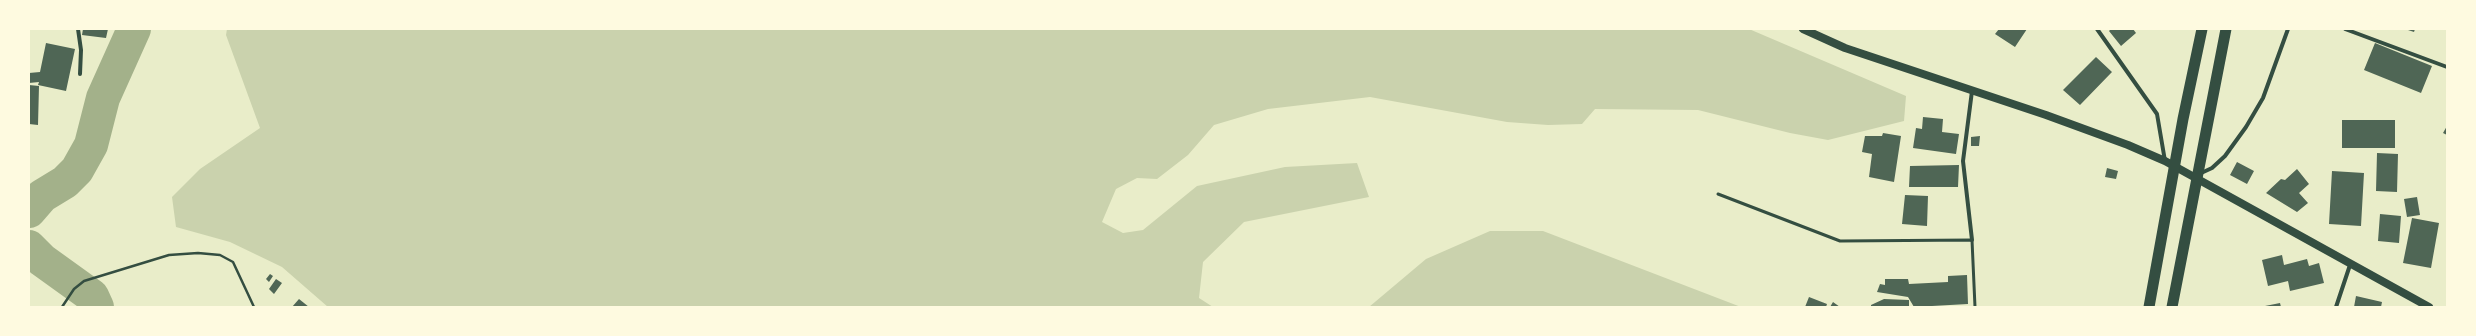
<!DOCTYPE html>
<html>
<head>
<meta charset="utf-8">
<style>
	body { margin:0 }
	#map { position:relative; width:2476px; height:336px; overflow:hidden; background:#e9edc9; font-family:"Exo 2",sans-serif }
	canvas { display:block }
	.frame { position:absolute; inset:0; border:30px solid #fefae0; pointer-events:none }
</style>
</head>
<body>
<div id="map">
<canvas width="2476" height="336"></canvas>
<div class="frame"></div>
</div>
<script>
const g = document.querySelector('canvas').getContext('2d');
g.lineJoin = 'round';
function fill(path, color) {
  g.fillStyle = color;
  g.fill(path, 'evenodd');
}
function shape(rows) {
  const path = new Path2D();
  for (const r of rows) {
    path.moveTo(r[0], r[1]);
    for (let i = 2; i < r.length; i += 2) path.lineTo(r[i], r[i + 1]);
  }
  return path;
}
function stroke(path, color, width, dash) {
  g.strokeStyle = color;
  g.lineWidth = width;
  g.lineCap = dash ? 'butt' : 'round';
  g.setLineDash(dash || []);
  g.stroke(path);
}
fill(shape([
	[227,29,1749,29,1906,96,1904,121,1828,140,1790,133,1698,110,1595,109,1582,124,1548,125,1507,122,1370,97,1268,109,1214,125,1188,155,1157,179,1137,178,1116,189,1102,222,1123,233,1143,230,1197,186,1285,167,1357,163,1369,197,1244,222,1203,262,1199,298,1213,307,328,307,282,267,230,242,176,227,172,197,200,169,260,128,226,35],
	[1490,231,1543,231,1741,307,1369,307,1426,259]
]), '#cad2ad');
stroke(shape([
	[29,211,42,196,65,182,77,170,91,145,103,98,134,29],
	[29,247,42,260,92,296,97,307]
]), '#a3b18a', 34);
fill(shape([
	[83,29,108,29,106,38,82,35],
	[1999,29,2027,29,2015,47,1995,34],
	[2111,29,2133,29,2136,33,2121,46,2109,31],
	[2405,29,2415,29,2414,32],
	[46,43,75,49,66,91,38,85,39,82,29,83,29,73,40,72],
	[2375,43,2432,66,2421,93,2364,70],
	[2096,57,2112,72,2080,105,2063,90],
	[29,85,39,86,38,125,29,124],
	[1923,117,1943,119,1942,132,1959,134,1956,154,1913,148,1916,128,1922,129],
	[2342,120,2395,120,2395,148,2342,148],
	[2447,126,2447,135,2443,133],
	[1883,133,1901,136,1894,182,1869,177,1872,154,1862,152,1865,136,1882,136],
	[1980,136,1979,146,1971,146,1971,137],
	[2377,153,2398,154,2397,192,2376,191],
	[2237,162,2254,171,2247,184,2230,175],
	[1959,165,1958,187,1909,187,1910,166],
	[2107,168,2118,171,2116,179,2105,177],
	[2297,169,2309,184,2299,193,2308,203,2297,212,2266,193,2281,179,2285,180],
	[2332,171,2364,173,2361,226,2329,224],
	[1905,195,1928,196,1927,226,1902,224],
	[2417,197,2420,215,2407,217,2404,199],
	[2380,214,2401,216,2399,243,2378,241],
	[2412,218,2439,223,2431,268,2403,263],
	[2282,255,2284,265,2307,259,2309,266,2319,263,2324,283,2290,291,2288,281,2268,286,2262,260],
	[270,274,273,276,269,282,266,279],
	[1967,275,1968,304,1914,307,1908,297,1877,292,1880,284,1885,285,1885,279,1908,279,1909,284,1948,282,1948,276],
	[276,279,282,283,274,294,269,289],
	[2356,296,2382,302,2381,307,2354,307],
	[1809,297,1827,304,1826,307,1805,307],
	[299,299,309,307,292,307],
	[1884,299,1909,300,1909,307,1871,307,1871,305],
	[1833,302,1840,307,1830,307],
	[2280,303,2281,307,2265,307,2265,306]
]), '#4f6655');
stroke(shape([
	[62,307,74,289,84,281,169,255,198,253,220,255,233,262,254,307]
]), '#344e41', 2.5);
stroke(shape([
	[1718,194,1840,241,1972,240,1975,307]
]), '#344e41', 3);
stroke(shape([
	[78,29,81,50,80,74],
	[2097,29,2157,114,2165,161],
	[2345,29,2447,67],
	[2199,174,2212,168,2225,156,2246,127,2263,98,2288,29],
	[1972,240,1963,161,1972,91],
	[2336,307,2350,265]
]), '#344e41', 4);
stroke(shape([
	[1803,29,1845,48,2046,115,2128,145,2165,161,2429,307]
]), '#344e41', 8);
stroke(shape([
	[2149,307,2183,119,2202,29],
	[2172,307,2226,29]
]), '#344e41', 11);
</script>
</body>
</html>
